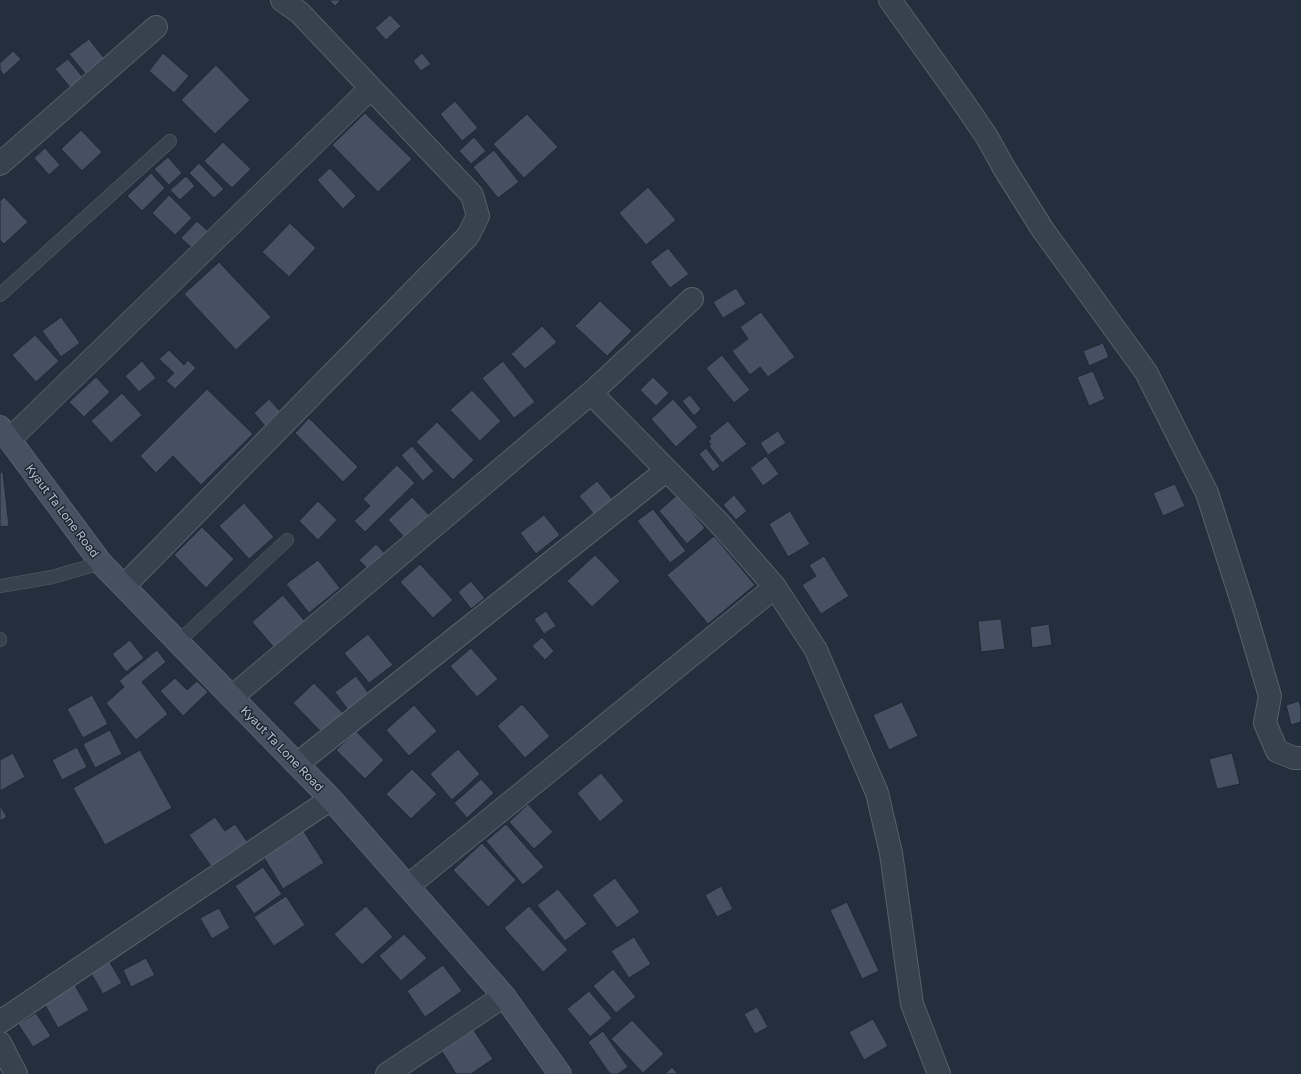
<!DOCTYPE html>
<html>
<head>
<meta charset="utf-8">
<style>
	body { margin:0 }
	canvas { display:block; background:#242f3e }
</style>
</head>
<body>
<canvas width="1301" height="1074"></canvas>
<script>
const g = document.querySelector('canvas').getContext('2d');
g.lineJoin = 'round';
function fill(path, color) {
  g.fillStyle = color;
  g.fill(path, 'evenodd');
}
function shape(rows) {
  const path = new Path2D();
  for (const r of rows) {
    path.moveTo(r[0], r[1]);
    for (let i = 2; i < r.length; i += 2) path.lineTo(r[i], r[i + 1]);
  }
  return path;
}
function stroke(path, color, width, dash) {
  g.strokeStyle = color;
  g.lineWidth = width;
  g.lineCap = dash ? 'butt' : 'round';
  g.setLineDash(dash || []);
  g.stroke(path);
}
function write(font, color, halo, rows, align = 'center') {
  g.font = font + ' "Golos Text",sans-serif';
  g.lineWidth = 3;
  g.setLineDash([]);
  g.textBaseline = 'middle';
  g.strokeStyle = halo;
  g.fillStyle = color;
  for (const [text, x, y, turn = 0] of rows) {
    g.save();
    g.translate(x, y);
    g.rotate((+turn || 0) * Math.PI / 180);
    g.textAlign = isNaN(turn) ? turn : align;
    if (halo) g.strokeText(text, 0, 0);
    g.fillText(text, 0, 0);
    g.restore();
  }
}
const building = shape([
	[329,0,341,0,335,6,329,0],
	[390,15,401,26,386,40,375,28,390,15],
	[89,39,107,62,88,77,69,54,89,39],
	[13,51,21,59,4,75,0,70,0,63,13,51],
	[163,53,189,76,174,93,149,71,163,53],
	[422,53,431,64,421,71,413,61,422,53],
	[68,59,85,80,73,91,55,69,68,59],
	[216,65,250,100,215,134,181,100,216,65],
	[455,101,478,128,462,141,440,114,455,101],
	[365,113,412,159,378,192,332,145,365,113],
	[527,114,558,147,524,178,493,144,527,114],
	[81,130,102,152,82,171,61,149,81,130],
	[474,137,486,151,471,164,459,151,474,137],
	[223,142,251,169,232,188,204,161,223,142],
	[45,148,60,165,49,175,34,158,45,148],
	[494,150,519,182,498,198,473,167,494,150],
	[168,157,182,173,169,185,154,169,168,157],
	[199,163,224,189,214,198,189,173,199,163],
	[330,168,356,196,343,209,317,180,330,168],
	[151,173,165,188,142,211,127,196,151,173],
	[186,176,195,186,180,200,170,190,186,176],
	[648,187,676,220,646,245,619,213,648,187],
	[169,195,192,218,175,235,152,213,169,195],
	[4,197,28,222,4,244,0,240,0,201,4,197],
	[197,221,208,231,192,248,181,238,197,221],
	[290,223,316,248,289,277,262,252,290,223],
	[668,248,689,274,670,288,650,262,668,248],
	[219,262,271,317,236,350,184,294,219,262],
	[736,288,746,304,723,318,713,302,736,288],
	[600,301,632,331,607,356,575,326,600,301],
	[761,312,795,357,768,377,760,367,750,375,732,351,748,339,740,327,761,312],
	[61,317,80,343,61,357,42,331,61,317],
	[542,326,557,342,525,369,511,354,542,326],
	[35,335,59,361,36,382,12,355,35,335],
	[1103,343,1109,357,1089,366,1083,351,1103,343],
	[169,350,184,365,188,360,196,368,175,389,166,381,174,373,159,359,169,350],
	[722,355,750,390,734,403,706,368,722,355],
	[142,361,156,378,139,392,125,376,142,361],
	[503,361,535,402,514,418,482,378,503,361],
	[1093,371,1105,399,1089,406,1077,377,1093,371],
	[96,377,110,392,84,417,69,402,96,377],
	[653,377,669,393,656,406,640,390,653,377],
	[207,389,253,434,201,485,173,456,156,473,140,456,207,389],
	[472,390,501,421,480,441,450,410,472,390],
	[122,393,142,415,111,443,91,421,122,393],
	[690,395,701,409,694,416,682,401,690,395],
	[269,399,280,411,265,426,254,413,269,399],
	[673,399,698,427,676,447,651,419,673,399],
	[309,418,358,467,343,482,295,433,309,418],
	[728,421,747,444,722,463,709,446,711,444,708,441,711,439,709,436,728,421],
	[437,422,474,460,453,480,416,442,437,422],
	[778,431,786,443,768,455,760,443,778,431],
	[412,446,434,471,423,481,401,455,412,446],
	[706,448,720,466,713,472,699,454,706,448],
	[766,456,779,474,763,486,750,468,766,456],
	[397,465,415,483,365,532,354,521,370,506,363,499,397,465],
	[0,472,3,472,9,526,0,527,0,472],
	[597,481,614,501,595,516,579,496,597,481],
	[1175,484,1185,506,1163,516,1153,493,1175,484],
	[677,495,705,528,687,544,659,511,677,495],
	[734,495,747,511,736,520,723,505,734,495],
	[412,497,431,517,407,540,388,520,412,497],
	[318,501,337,520,318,540,299,521,318,501],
	[244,503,274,537,249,559,219,526,244,503],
	[653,509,686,551,670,563,637,521,653,509],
	[790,511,810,544,788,557,769,524,790,511],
	[544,515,560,535,536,554,520,533,544,515],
	[202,527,234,559,206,588,174,555,202,527],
	[714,536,755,585,708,624,667,575,714,536],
	[376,544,389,558,372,573,359,560,376,544],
	[595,555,620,581,592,607,567,581,595,555],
	[824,556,849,596,821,614,802,585,816,576,809,565,824,556],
	[318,560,340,588,309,613,286,584,318,560],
	[420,564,453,600,433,618,400,582,420,564],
	[471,581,485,598,471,609,458,592,471,581],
	[283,595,308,625,277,651,252,622,283,595],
	[546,611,556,626,544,634,534,619,546,611],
	[1001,619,1005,649,981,652,978,621,1001,619],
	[1049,624,1052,645,1032,648,1030,627,1049,624],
	[368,634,393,665,369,683,344,653,368,634],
	[542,637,554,651,545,660,532,646,542,637],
	[130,640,144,658,126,672,112,654,130,640],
	[471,648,498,679,477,697,450,666,471,648],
	[157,650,166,662,142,682,168,714,136,740,106,703,124,687,119,681,157,650],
	[356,676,369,694,348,710,335,692,356,676],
	[175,678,187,690,197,681,208,692,183,716,160,691,175,678],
	[314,683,343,713,322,733,293,703,314,683],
	[92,695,108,724,83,738,67,709,92,695],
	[1299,701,1301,708,1301,722,1291,725,1286,705,1299,701],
	[902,702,918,736,889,750,873,715,902,702],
	[522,704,550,736,525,758,497,726,522,704],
	[414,705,437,731,409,756,386,730,414,705],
	[110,730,122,754,95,768,83,744,110,730],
	[356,731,384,760,365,779,336,750,356,731],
	[77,747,87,767,62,780,52,760,77,747],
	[458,749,480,774,452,800,430,774,458,749],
	[140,750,172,808,105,845,73,788,140,750],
	[13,753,25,777,0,791,0,760,13,753],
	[1232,753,1240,784,1217,789,1209,759,1232,753],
	[412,769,437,794,411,819,386,794,412,769],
	[601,773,624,801,600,822,577,793,601,773],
	[481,779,494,793,467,818,454,803,481,779],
	[528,804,553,832,534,849,509,822,528,804],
	[0,805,7,817,0,821,0,805],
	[215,817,225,831,235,824,249,844,213,869,189,835,215,817],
	[506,824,544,867,523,885,486,841,506,824],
	[303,830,324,863,283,889,263,856,303,830],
	[482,843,516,880,488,907,453,870,482,843],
	[263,867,282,894,254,914,235,886,263,867],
	[615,878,640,912,617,928,592,895,615,878],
	[721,886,733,909,717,917,705,895,721,886],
	[558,889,587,924,565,941,537,905,558,889],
	[286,896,305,925,274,946,254,917,286,896],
	[847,902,879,971,862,979,830,910,847,902],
	[366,906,393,937,362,965,334,934,366,906],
	[529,906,568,950,543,972,504,928,529,906],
	[219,908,230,928,212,939,200,918,219,908],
	[404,934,427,958,401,981,379,956,404,934],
	[634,937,651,964,629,978,611,951,634,937],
	[146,958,155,975,131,987,123,970,146,958],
	[108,959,122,983,103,994,89,970,108,959],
	[443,965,462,991,425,1017,407,991,443,965],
	[613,969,636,997,616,1013,593,986,613,969],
	[72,980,89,1010,58,1028,41,998,72,980],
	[589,991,612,1018,590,1037,567,1009,589,991],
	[757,1007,768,1027,755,1034,744,1014,757,1007],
	[36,1013,51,1036,33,1047,18,1024,36,1013],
	[873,1019,888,1046,864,1060,849,1032,873,1019],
	[632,1020,664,1054,643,1073,611,1039,632,1020],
	[473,1029,493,1059,471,1074,456,1074,441,1050,473,1029],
	[603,1031,628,1067,618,1074,610,1074,588,1042,603,1031],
	[672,1067,678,1074,665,1074,672,1067]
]);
fill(building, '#455162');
stroke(building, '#1f2835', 1);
const service = shape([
	[0,295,170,141],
	[0,586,52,577,101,563],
	[0,639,0,640],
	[178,642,287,540]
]);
const minor = shape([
	[890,0,961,99,987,137,1004,168,1043,230,1146,372,1207,493,1244,608,1270,696,1265,723,1277,751,1294,758,1301,758],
	[0,164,156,27],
	[591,393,720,524,775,587,816,650,877,793,891,853,912,1004,939,1074],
	[9,440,371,88],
	[124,586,468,236,478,216,472,195,300,13,282,0],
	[232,697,591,393,692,299],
	[297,764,667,470],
	[408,886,775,587],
	[0,1022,331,799],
	[0,1043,16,1074],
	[387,1074,504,996]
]);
const secondary = shape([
	[0,427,101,563,331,799,504,996,560,1074]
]);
stroke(service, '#565f6c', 14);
stroke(minor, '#565f6c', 24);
stroke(secondary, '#565f6c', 24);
stroke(service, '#38414e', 13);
stroke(minor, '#38414e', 22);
stroke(secondary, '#465061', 22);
write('12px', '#b4bcc9', '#1d2633', [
	["Kyaut Ta Lone Road",62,511,53],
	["Kyaut Ta Lone Road",282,749,46]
]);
</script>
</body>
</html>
